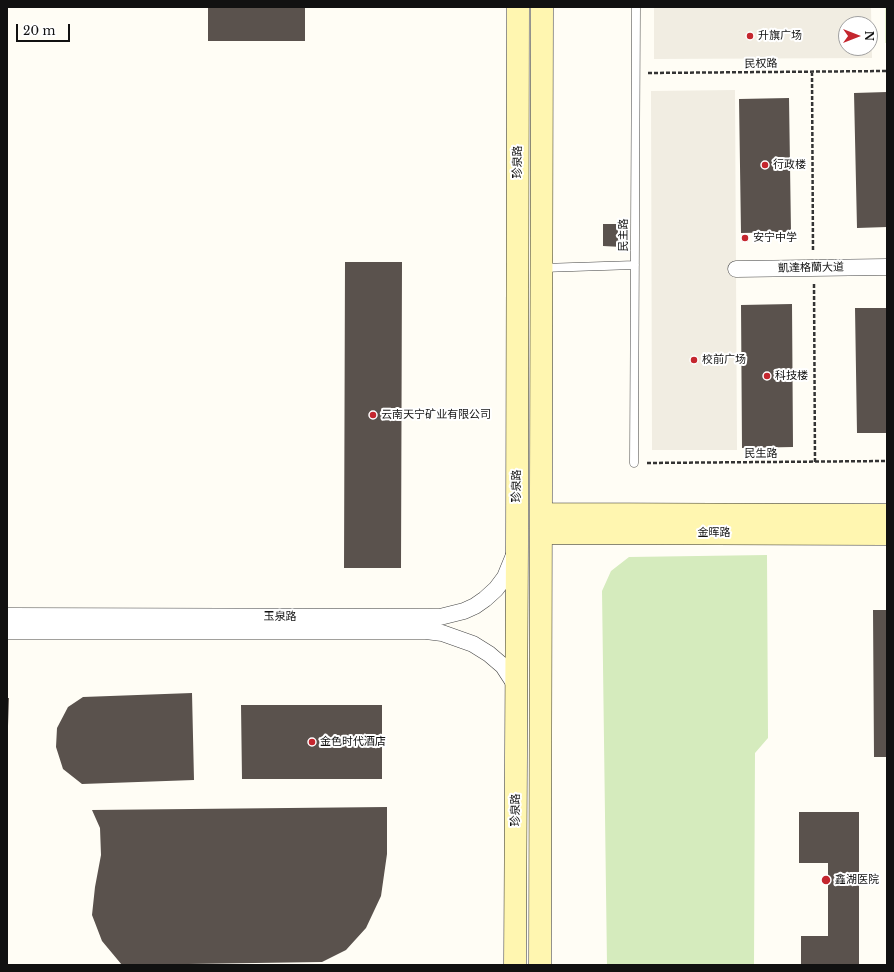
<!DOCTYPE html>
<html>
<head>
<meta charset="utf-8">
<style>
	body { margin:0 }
	#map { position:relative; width:894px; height:972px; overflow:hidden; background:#fffdf5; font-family:"Libre Baskerville",serif }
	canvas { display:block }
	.frame { position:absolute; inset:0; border:8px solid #111; pointer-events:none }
	.north { position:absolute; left:838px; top:16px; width:40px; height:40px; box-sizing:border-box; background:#fff; border:1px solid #a0a0a0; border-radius:50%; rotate:90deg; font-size:11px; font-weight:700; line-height:16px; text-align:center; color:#111 }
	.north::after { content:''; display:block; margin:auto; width:14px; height:18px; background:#c4262e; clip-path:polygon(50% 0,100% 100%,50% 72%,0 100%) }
	.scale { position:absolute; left:16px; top:24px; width:54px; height:18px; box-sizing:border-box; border:2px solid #111; border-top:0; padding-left:5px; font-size:12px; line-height:14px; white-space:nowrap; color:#111; -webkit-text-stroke:3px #fff; paint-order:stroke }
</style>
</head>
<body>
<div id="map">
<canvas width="894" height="972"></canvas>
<div class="frame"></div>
<div class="north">N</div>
<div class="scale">20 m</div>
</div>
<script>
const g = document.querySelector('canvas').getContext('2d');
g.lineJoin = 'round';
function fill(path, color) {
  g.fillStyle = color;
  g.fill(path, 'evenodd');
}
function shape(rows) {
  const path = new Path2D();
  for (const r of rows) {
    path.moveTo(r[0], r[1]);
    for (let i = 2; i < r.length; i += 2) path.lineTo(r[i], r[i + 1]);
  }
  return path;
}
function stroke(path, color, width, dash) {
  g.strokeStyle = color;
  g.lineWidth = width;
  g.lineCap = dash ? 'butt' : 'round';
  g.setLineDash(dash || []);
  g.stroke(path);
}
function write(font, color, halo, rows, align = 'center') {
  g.font = font + ' "Libre Baskerville","Noto Sans SC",serif';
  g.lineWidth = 4;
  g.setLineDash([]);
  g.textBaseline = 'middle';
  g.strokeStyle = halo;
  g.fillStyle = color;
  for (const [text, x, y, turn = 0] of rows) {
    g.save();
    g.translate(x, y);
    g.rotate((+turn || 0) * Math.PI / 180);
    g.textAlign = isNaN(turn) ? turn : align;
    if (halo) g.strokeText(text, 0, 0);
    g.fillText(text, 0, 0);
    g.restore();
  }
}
fill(shape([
	[767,555,768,738,755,753,754,965,607,965,602,591,611,571,629,557]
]), '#d5ebbd');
fill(shape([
	[885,7,887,7,887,43,885,43]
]), '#e6f2cf');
fill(shape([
	[654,7,871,7,872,58,654,59],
	[846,24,870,24,870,48,846,48],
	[735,90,737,450,652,450,651,91]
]), '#f1ede2');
fill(shape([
	[208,7,305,7,305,41,208,41],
	[887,92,887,227,857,228,854,93],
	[789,98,791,232,741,233,739,99],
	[603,224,622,224,622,247,603,246],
	[345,262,402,262,401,568,344,568],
	[792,304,793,447,742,448,741,305],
	[855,308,887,308,887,433,857,433],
	[873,610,887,610,887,757,874,757],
	[192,693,194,780,82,784,63,769,56,747,57,728,68,707,83,697],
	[7,698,9,698,8,726,7,726],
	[241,705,382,705,382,779,242,779],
	[387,807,387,854,381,896,366,928,346,950,322,962,122,965,102,941,92,915,95,887,101,855,100,828,92,810],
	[799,812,859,812,859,965,801,965,801,936,828,936,828,863,799,863]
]), '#5a524d');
const lane = shape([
	[542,268,635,265],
	[634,463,636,7]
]);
const street = shape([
	[736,269,887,267],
	[7,616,440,617,464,611,475,606,485,599,496,589,505,577,514,555],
	[7,631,426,631,442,633,473,644,489,654,503,666,516,686]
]);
const secondary = shape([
	[542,514,887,515],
	[541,533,887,534],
	[515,965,517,546,518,7],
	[540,965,542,7]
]);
stroke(lane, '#444', 9);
stroke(street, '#444', 17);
stroke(secondary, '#333', 23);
stroke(shape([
	[812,72,813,251],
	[648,73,887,71],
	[814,284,815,462],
	[647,463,887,461]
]), '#333', 2.5, [4, 2]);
stroke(lane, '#fff', 8);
stroke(street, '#fff', 16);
stroke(secondary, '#fff6b0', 22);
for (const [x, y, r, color] of [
	[750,36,4,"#c4262e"],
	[765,165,4,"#c4262e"],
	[745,238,4,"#c4262e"],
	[694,360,4,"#c4262e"],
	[767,376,4,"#c4262e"],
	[373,415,4,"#c4262e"],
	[312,742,4,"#c4262e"],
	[826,880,5,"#c4262e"]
]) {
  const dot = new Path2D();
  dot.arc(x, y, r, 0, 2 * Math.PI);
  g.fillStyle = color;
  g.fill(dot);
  stroke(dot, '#fff', 1.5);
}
write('11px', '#111', '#fff', [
	["升旗广场",758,36],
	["行政楼",773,165],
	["安宁中学",753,238],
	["校前广场",702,360],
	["科技楼",775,376],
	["云南天宁矿业有限公司",381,415],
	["金色时代酒店",320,742],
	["鑫湖医院",835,880]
], 'left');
write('11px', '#111', '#fff', [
	["民权路",761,64,-1],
	["珍泉路",518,162,-90],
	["民主路",624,235,-90],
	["凱達格蘭大道",811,268,-1],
	["民生路",761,454],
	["珍泉路",517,486,-90],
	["金晖路",714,533],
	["玉泉路",280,617],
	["珍泉路",516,810,-90]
]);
</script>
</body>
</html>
